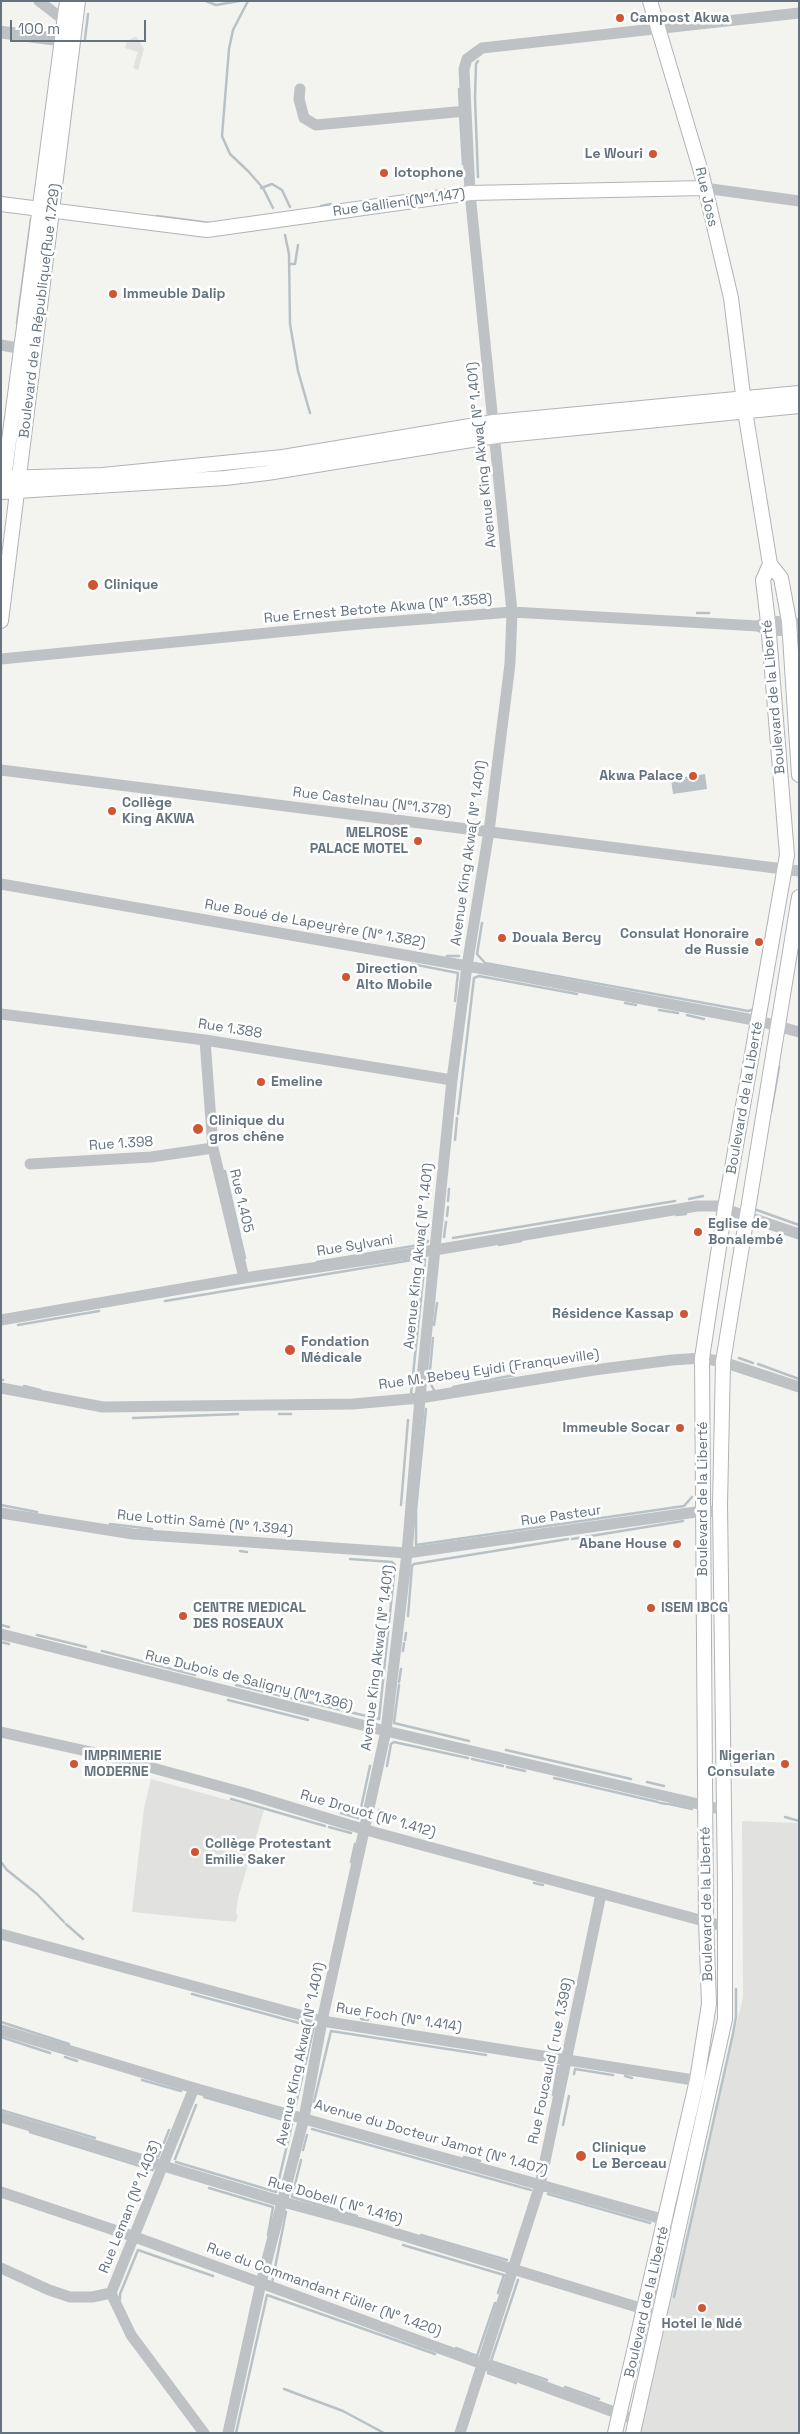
<!DOCTYPE html>
<html>
<head>
<meta charset="utf-8">
<style>
	body { margin:0 }
	#map { position:relative; width:800px; height:2434px; overflow:hidden; background:#f3f3f0; font-family:"Space Grotesk",sans-serif }
	canvas { display:block }
	.frame { position:absolute; inset:0; border:2px solid #65737e; pointer-events:none }
	.scale { position:absolute; left:10px; top:20px; width:136px; height:22px; box-sizing:border-box; border:2px solid #65737e; border-top:0; padding-left:6px; font-size:15px; line-height:18px; white-space:nowrap; color:#65737e; -webkit-text-stroke:4px #fff; paint-order:stroke }
</style>
</head>
<body>
<div id="map">
<canvas width="800" height="2434"></canvas>
<div class="frame"></div>
<div class="scale">100 m</div>
</div>
<script>
const g = document.querySelector('canvas').getContext('2d');
g.lineJoin = 'round';
function fill(path, color) {
  g.fillStyle = color;
  g.fill(path, 'evenodd');
}
function shape(rows) {
  const path = new Path2D();
  for (const r of rows) {
    path.moveTo(r[0], r[1]);
    for (let i = 2; i < r.length; i += 2) path.lineTo(r[i], r[i + 1]);
  }
  return path;
}
function stroke(path, color, width, dash) {
  g.strokeStyle = color;
  g.lineWidth = width;
  g.lineCap = dash ? 'butt' : 'round';
  g.setLineDash(dash || []);
  g.stroke(path);
}
function write(font, color, halo, rows, align = 'center') {
  g.font = font + ' "Space Grotesk",sans-serif';
  g.lineWidth = 5;
  g.setLineDash([]);
  g.textBaseline = 'middle';
  g.strokeStyle = halo;
  g.fillStyle = color;
  for (const [text, x, y, turn = 0] of rows) {
    g.save();
    g.translate(x, y);
    g.rotate((+turn || 0) * Math.PI / 180);
    g.textAlign = isNaN(turn) ? turn : align;
    if (halo) g.strokeText(text, 0, 0);
    g.fillText(text, 0, 0);
    g.restore();
  }
}
fill(shape([
	[136,36,144,49,138,70,133,68,138,52,125,48,127,41],
	[151,1779,264,1810,238,1898,236,1912,238,1917,235,1922,132,1912,144,1808],
	[742,1821,799,1823,799,2433,638,2433,743,1997]
]), '#e1e2e0');
fill(shape([
	[705,774,707,789,673,794,671,779]
]), '#b8c2c6');
stroke(shape([
	[206,1,216,5,239,1],
	[248,1,233,30,229,49,222,136,230,154,248,171,263,188,273,208],
	[1,27,49,33],
	[85,39,88,14],
	[459,89,460,109],
	[460,114,463,164],
	[478,177,475,98,476,64,478,61],
	[261,188,272,184,282,190,290,207],
	[321,206,331,204],
	[157,216,210,223],
	[285,235,289,254,290,324,298,371,310,413],
	[289,264,295,264,298,245],
	[17,323,31,219],
	[697,613,709,613],
	[482,923,477,954,485,963,748,1011,755,1009],
	[447,956,459,956],
	[412,964,458,973,455,1001],
	[625,1003,636,1005],
	[659,1010,678,1013],
	[687,1015,704,1019],
	[771,1112,779,1067],
	[458,1114,474,978,479,976,577,994],
	[455,1140,457,1118],
	[225,1171,245,1258],
	[689,1199,703,1196],
	[448,1201,449,1189],
	[754,1209,799,1225],
	[676,1215,686,1214],
	[447,1216,448,1207],
	[444,1237,446,1222],
	[453,1238,675,1201],
	[499,1245,521,1241],
	[317,1262,425,1244,428,1241],
	[165,1301,424,1258,425,1260,411,1394],
	[18,1325,99,1311],
	[434,1325,437,1303],
	[433,1338,429,1381,434,1390],
	[739,1358,753,1363],
	[758,1364,799,1379],
	[1,1380,3,1380],
	[24,1386,40,1390],
	[453,1387,515,1375],
	[426,1409,416,1510,416,1545,684,1506,692,1497],
	[279,1414,291,1414],
	[133,1418,238,1414],
	[1,1505,37,1512],
	[401,1505,408,1420],
	[110,1524,152,1529],
	[572,1539,683,1521],
	[240,1551,247,1552],
	[408,1616,412,1566,414,1564,568,1539],
	[1,1625,9,1627],
	[37,1635,86,1647],
	[405,1640,406,1633],
	[1,1642,9,1644],
	[102,1651,195,1675],
	[403,1651,404,1643],
	[399,1682,401,1669],
	[236,1685,379,1719,395,1565,392,1562,350,1559],
	[399,1685,394,1723,469,1741],
	[228,1700,308,1720],
	[364,1734,371,1735],
	[506,1750,631,1779],
	[472,1759,503,1766],
	[387,1766,391,1744,394,1742,468,1758],
	[507,1767,525,1771],
	[554,1778,658,1802],
	[647,1782,664,1786],
	[231,1799,325,1826],
	[660,1803,667,1804],
	[669,1804,692,1809],
	[341,1813,358,1818],
	[359,1817,370,1766],
	[785,1817,799,1821],
	[377,1823,379,1810],
	[329,1827,351,1833],
	[1,1862,7,1870,37,1894,64,1922],
	[351,1862,355,1844],
	[534,1883,543,1885],
	[66,1924,83,1939],
	[192,1994,314,2027,296,2104],
	[361,2019,368,2020],
	[1,2022,69,2044],
	[1,2037,50,2053],
	[65,2057,77,2061],
	[574,2074,575,2069,613,2075],
	[625,2076,632,2078],
	[142,2080,181,2091],
	[553,2095,558,2066],
	[204,2097,291,2122],
	[314,2102,331,2031,486,2055],
	[1,2110,95,2138],
	[563,2125,569,2096],
	[312,2129,531,2190],
	[30,2132,153,2170],
	[164,2143,169,2130],
	[303,2150,307,2135],
	[152,2155,158,2157,162,2147],
	[464,2157,480,2161],
	[175,2159,196,2105],
	[301,2160,292,2197,357,2216],
	[176,2162,276,2192,292,2124],
	[209,2188,273,2207,268,2235],
	[548,2194,650,2223],
	[421,2235,507,2260],
	[403,2245,504,2275,498,2293],
	[518,2280,491,2361,547,2380],
	[272,2283,286,2212],
	[674,2297,733,2034,736,2017,736,1989],
	[120,2300,120,2294,138,2250,213,2276],
	[456,2348,477,2356,495,2303],
	[488,2373,516,2383],
	[565,2387,599,2399],
	[284,2389,343,2411,384,2433],
	[236,2433,267,2295,435,2354]
]), '#b8c2c6', 2.5);
const major = shape([
	[650,1,702,175,731,298,745,411,770,564,781,578,789,621,799,775],
	[1,204,207,230,470,193,704,188],
	[1,478,103,475,283,457,494,422,799,393],
	[3,486,67,1],
	[1,492,225,478,267,473,496,436,799,406],
	[1,621,78,1],
	[615,2433,697,2080,709,2004,706,1921,702,1358,725,1208,787,855,768,622,763,580,770,564],
	[633,2433,725,2019,725,1886,720,1504,723,1362,799,897]
]);
stroke(major, '#b0b4b7', 16);
stroke(shape([
	[39,1,65,21,71,23],
	[1,33,69,42],
	[300,89,299,99,304,118,316,125,466,111],
	[704,188,799,201],
	[1,345,29,350],
	[760,625,768,622,789,621,795,623],
	[1,659,360,624,512,612,758,626,769,631,789,630,799,625],
	[1,770,799,871],
	[1,884,467,966,759,1021,799,1032],
	[1,1014,205,1040,452,1080],
	[205,1040,213,1148,244,1278],
	[30,1164,151,1157,213,1148],
	[1,1320,244,1278,435,1250,697,1206,716,1206,799,1234],
	[1,1388,103,1407,353,1404,420,1398,594,1370,672,1360,702,1358,723,1362,799,1387],
	[1,1513,133,1534,407,1553,703,1511,720,1512],
	[1,1634,386,1731,724,1810],
	[1,1732,109,1756,244,1793,366,1830,726,1927],
	[1,1934,322,2021,706,2082],
	[1,2030,194,2088,680,2224],
	[194,2088,111,2293,131,2335,204,2433],
	[1,2117,283,2202,365,2224,660,2314],
	[1,2192,135,2237,636,2420],
	[1,2268,49,2290,70,2297,92,2297,111,2293],
	[228,2433,261,2283,304,2118,322,2021,386,1731,407,1553,420,1398,452,1080,467,966,489,831,510,664,512,612,470,193,464,69,467,59,482,48,799,13],
	[460,2433,540,2185,601,1894]
]), '#bfc2c5', 11);
stroke(major, '#fff', 14);
for (const [x, y, r, color] of [
	[620,18,5,"#d05532"],
	[653,154,5,"#d05532"],
	[384,173,5,"#d05532"],
	[113,294,5,"#d05532"],
	[93,585,6,"#d05532"],
	[693,776,5,"#d05532"],
	[112,811,5,"#d05532"],
	[418,841,5,"#d05532"],
	[502,938,5,"#d05532"],
	[759,942,5,"#d05532"],
	[346,977,5,"#d05532"],
	[261,1082,5,"#d05532"],
	[198,1129,6,"#d05532"],
	[698,1232,5,"#d05532"],
	[684,1314,5,"#d05532"],
	[290,1350,6,"#d05532"],
	[680,1428,5,"#d05532"],
	[677,1544,5,"#d05532"],
	[651,1608,5,"#d05532"],
	[183,1616,5,"#d05532"],
	[74,1764,5,"#d05532"],
	[785,1764,5,"#d05532"],
	[195,1852,5,"#d05532"],
	[581,2156,6,"#d05532"],
	[702,2308,5,"#d05532"]
]) {
  const dot = new Path2D();
  dot.arc(x, y, r, 0, 2 * Math.PI);
  g.fillStyle = color;
  g.fill(dot);
  stroke(dot, '#fff', 2);
}
write('bold 14px', '#65737e', '#fff', [
	["Campost Akwa",630,18],
	["Le Wouri",643,154,"right"],
	["lotophone",394,173],
	["Immeuble Dalip",123,294],
	["Clinique",104,585],
	["Akwa Palace",683,776,"right"],
	["Collège",122,803],
	["King AKWA",122,819],
	["MELROSE",408,833,"right"],
	["PALACE MOTEL",408,849,"right"],
	["Consulat Honoraire",749,934,"right"],
	["de Russie",749,950,"right"],
	["Douala Bercy",512,938],
	["Direction",356,969],
	["Alto Mobile",356,985],
	["Emeline",271,1082],
	["Clinique du",209,1121],
	["gros chêne",209,1137],
	["Eglise de",708,1224],
	["Bonalembé",708,1240],
	["Résidence Kassap",674,1314,"right"],
	["Fondation",301,1342],
	["Médicale",301,1358],
	["Immeuble Socar",670,1428,"right"],
	["Abane House",667,1544,"right"],
	["CENTRE MEDICAL",193,1608],
	["DES ROSEAUX",193,1624],
	["ISEM IBCG",661,1608],
	["IMPRIMERIE",84,1756],
	["MODERNE",84,1772],
	["Nigerian",775,1756,"right"],
	["Consulate",775,1772,"right"],
	["Collège Protestant",205,1844],
	["Emilie Saker",205,1860],
	["Clinique",592,2148],
	["Le Berceau",592,2164],
	["Hotel le Ndé",702,2324,"center"]
], 'left');
write('14px', '#65737e', '#fff', [
	["Rue Joss",706,197,77],
	["Rue Gallieni(N°1.147)",399,203,-8],
	["Boulevard de la République(Rue 1.729)",40,311,-83],
	["Avenue King Akwa( N° 1.401)",482,455,-96],
	["Rue Ernest Betote Akwa (N° 1.358)",378,609,-5],
	["Boulevard de la Liberté",774,697,-95],
	["Rue Castelnau (N°1.378)",372,802,7],
	["Avenue King Akwa( N° 1.401)",469,853,-82],
	["Rue Boué de Lapeyrère (N° 1.382)",315,924,10],
	["Rue 1.388",230,1029,9],
	["Boulevard de la Liberté",745,1098,-80],
	["Rue 1.398",121,1144,-4],
	["Rue 1.405",241,1201,77],
	["Rue Sylvani",355,1246,-9],
	["Avenue King Akwa( N° 1.401)",419,1256,-84],
	["Rue M. Bebey Eyidi (Franqueville)",489,1370,-8],
	["Boulevard de la Liberté",703,1499,-90],
	["Rue Pasteur",561,1516,-8],
	["Rue Lottin Samè (N° 1.394)",205,1523,5],
	["Avenue King Akwa( N° 1.401)",378,1658,-83],
	["Rue Dubois de Saligny (N°1.396)",249,1681,14],
	["Rue Drouot (N° 1.412)",368,1814,16],
	["Boulevard de la Liberté",707,1904,-91],
	["Rue Foch (N° 1.414)",399,2018,9],
	["Avenue King Akwa( N° 1.401)",301,2054,-78],
	["Rue Foucauld ( rue 1.399)",551,2061,-78],
	["Avenue du Docteur Jamot (N° 1.407)",431,2138,16],
	["Rue Dobell ( N° 1.416)",335,2201,16],
	["Rue Leman (N° 1.403)",130,2207,-68],
	["Rue du Commandant Füller (N° 1.420)",324,2290,20],
	["Boulevard de la Liberté",647,2302,-77]
]);
</script>
</body>
</html>
